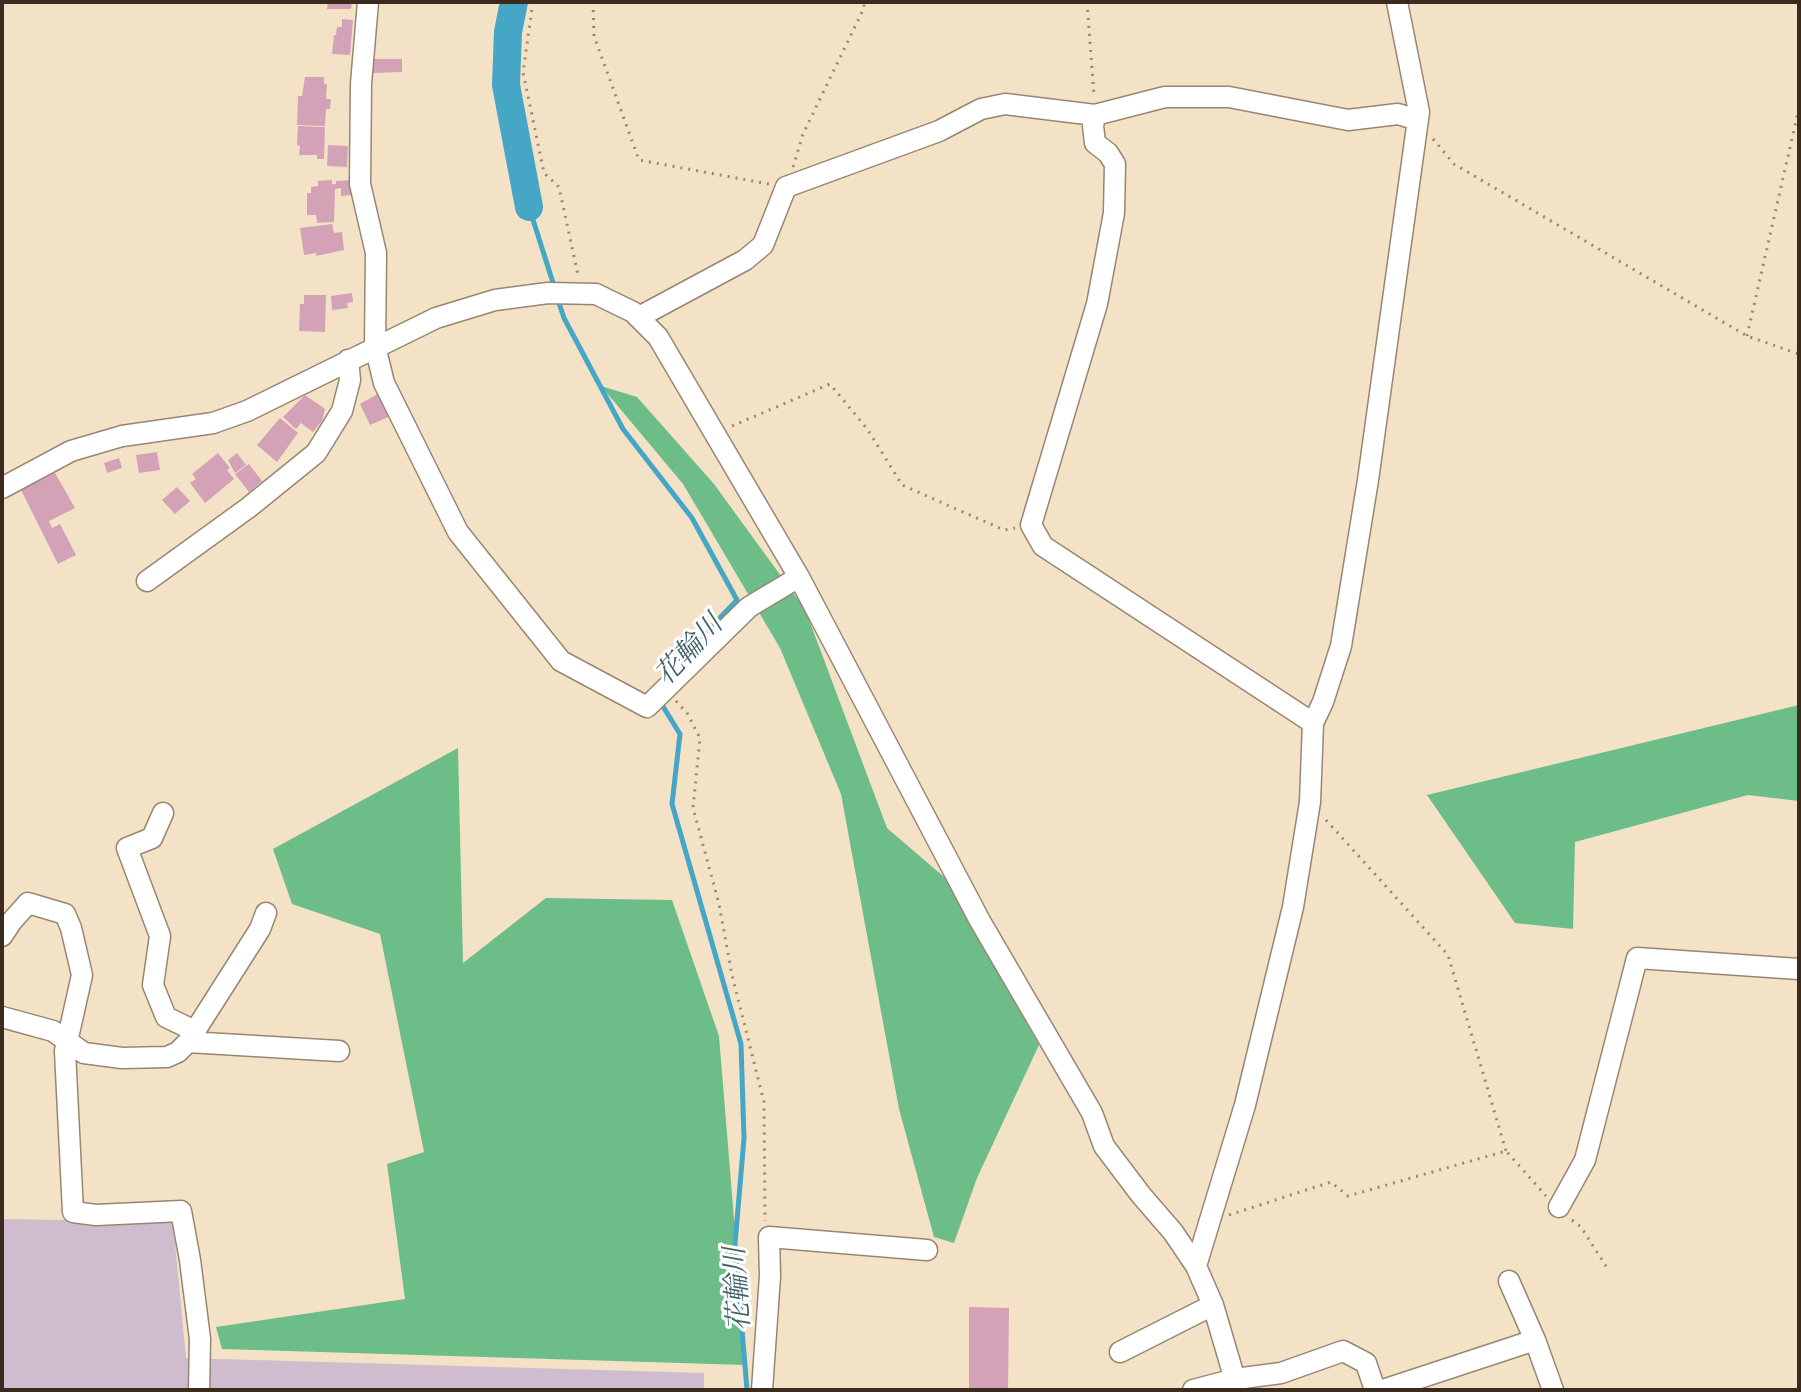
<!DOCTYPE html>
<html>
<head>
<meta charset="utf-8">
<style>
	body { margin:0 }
	#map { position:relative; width:1801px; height:1392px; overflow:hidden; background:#f4e2c7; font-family:"IM FELL French Canon",serif }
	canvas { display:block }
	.frame { position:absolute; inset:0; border:4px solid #3b2a1e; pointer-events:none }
</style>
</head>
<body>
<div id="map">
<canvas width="1801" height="1392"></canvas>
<div class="frame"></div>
</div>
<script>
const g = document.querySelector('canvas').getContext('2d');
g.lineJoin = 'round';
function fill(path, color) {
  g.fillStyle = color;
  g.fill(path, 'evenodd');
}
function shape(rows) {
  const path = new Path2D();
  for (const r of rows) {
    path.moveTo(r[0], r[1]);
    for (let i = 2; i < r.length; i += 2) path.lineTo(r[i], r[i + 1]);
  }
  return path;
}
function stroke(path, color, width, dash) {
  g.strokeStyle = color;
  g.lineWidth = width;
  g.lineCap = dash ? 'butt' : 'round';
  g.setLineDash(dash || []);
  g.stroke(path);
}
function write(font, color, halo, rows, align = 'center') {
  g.font = font + ' "IM FELL French Canon","Noto Serif JP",serif';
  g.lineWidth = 6;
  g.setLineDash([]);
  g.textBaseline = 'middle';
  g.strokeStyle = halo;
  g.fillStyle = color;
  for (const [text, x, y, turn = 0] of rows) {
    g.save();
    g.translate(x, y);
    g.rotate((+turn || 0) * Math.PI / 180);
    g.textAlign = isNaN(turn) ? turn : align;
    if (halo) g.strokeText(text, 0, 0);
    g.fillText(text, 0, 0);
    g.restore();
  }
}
fill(shape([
	[2,1219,173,1222,186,1358,704,1373,704,1390,2,1390]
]), '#cfbdcf');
fill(shape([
	[601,386,637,397,714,484,805,609,887,828,950,882,994,966,1039,1045,977,1178,954,1243,934,1237,899,1109,841,794,780,648,683,484],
	[1799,705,1799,801,1748,795,1575,842,1573,929,1515,923,1427,795],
	[458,748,463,963,546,898,672,900,719,1036,746,1365,222,1349,216,1327,405,1299,387,1164,424,1152,380,934,292,904,273,849]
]), '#6dbd88');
stroke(shape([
	[529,207,554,286],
	[558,300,564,318,623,429,692,518,737,600,669,671],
	[659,700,680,734,672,804,741,1044,744,1138,735,1244,747,1390]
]), '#45a7c5', 5);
stroke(shape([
	[514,2,508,32,506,85,529,207]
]), '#45a7c5', 28);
fill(shape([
	[328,2,352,2,351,9,327,9],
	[342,19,353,20,350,55,332,54,334,35,336,35,337,27,342,27],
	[373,59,402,59,402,72,373,73],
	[305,77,324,77,324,84,327,84,326,99,331,99,330,109,326,109,325,126,297,125,298,96,302,96],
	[298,126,325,127,324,159,317,159,317,155,299,155,300,146,297,145],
	[328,145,348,146,347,167,327,166],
	[332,180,332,184,336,184,336,181,351,180,352,195,341,196,341,188,335,189,334,222,317,223,316,215,307,215,307,193,311,193,311,187,318,186,318,181],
	[332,224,334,233,342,232,344,250,316,256,316,253,304,255,300,228],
	[352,293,353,302,347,303,348,308,332,310,331,296],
	[304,295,326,295,325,332,299,331,300,304,304,304],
	[383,391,395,414,370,425,360,404],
	[305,395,325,409,322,421,313,432,301,423,296,429,283,417],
	[280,418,298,433,277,462,257,445],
	[157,452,160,470,139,473,136,455],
	[218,453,230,468,227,470,234,479,205,503,190,483,196,479,192,474],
	[237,453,246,465,235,473,228,460],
	[119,458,122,468,107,473,104,463],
	[249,464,262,481,249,492,235,474],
	[55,473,75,508,49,521,52,528,60,524,76,555,58,564,21,490],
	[177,487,190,501,175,514,162,500],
	[969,1307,1009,1308,1008,1390,969,1390]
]), '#d4a2b6');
const minor = shape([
	[368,2,361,84,360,184,376,253,375,346,384,383,458,532,561,661,647,707,749,607,799,577],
	[1095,115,1093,126,1095,143,1108,153,1115,164,1114,213,1097,304,1031,525,1043,546,1313,723],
	[639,317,745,260,763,245,786,187,939,131,981,109,1005,104,1095,115,1165,97,1229,97,1348,120,1398,114,1418,120],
	[2,488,71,451,122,436,213,423,247,411,436,318,495,300,548,293,596,294,633,312,658,337,799,577,980,921,1092,1113,1104,1146,1141,1195,1173,1232,1196,1266,1213,1305,1238,1390],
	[147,581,248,508,316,453,342,411,350,380,348,360],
	[163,813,152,838,127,848,160,936,153,985,166,1017,195,1031],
	[2,936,12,921,28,903,65,914,71,928,82,975,65,1051,73,1212,96,1215,181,1211,190,1260,200,1339,199,1390],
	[2,1017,53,1031,84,1053,122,1058,167,1057,178,1052,188,1042,260,929,266,913],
	[188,1042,339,1051],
	[1559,1207,1585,1160,1637,958,1799,969],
	[1196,1266,1245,1105,1293,907,1310,802,1313,723,1323,702,1341,646,1368,480,1419,112,1397,2],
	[1509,1281,1535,1340,1553,1390],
	[1120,1352,1213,1305],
	[762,1390,770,1276,769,1237,927,1250],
	[1193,1390,1235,1379,1281,1373,1343,1351,1366,1363,1375,1390],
	[1383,1390,1535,1340]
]);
stroke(minor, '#988672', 23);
stroke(shape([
	[533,2,523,72,544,173,559,187,578,275],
	[593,2,594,36,639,160,769,184],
	[1087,2,1094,95],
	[1433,139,1454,164,1747,336,1799,354],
	[793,167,803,134,864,8,864,2],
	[1747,336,1799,108],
	[732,426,830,384,868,430,902,485,1004,530,1015,528],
	[676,701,687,713,700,738,693,808,719,904,732,975,764,1102,765,1221],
	[1326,820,1448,955,1506,1151],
	[1229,1215,1331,1182,1348,1196,1506,1151,1546,1196],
	[1572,1220,1581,1227,1609,1271]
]), '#988672', 3, [2, 6]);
stroke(minor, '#fff', 20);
write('italic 28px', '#406269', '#fff', [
	["花輪川",690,651,-47],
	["花輪川",739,1289,-94]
]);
</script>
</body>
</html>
